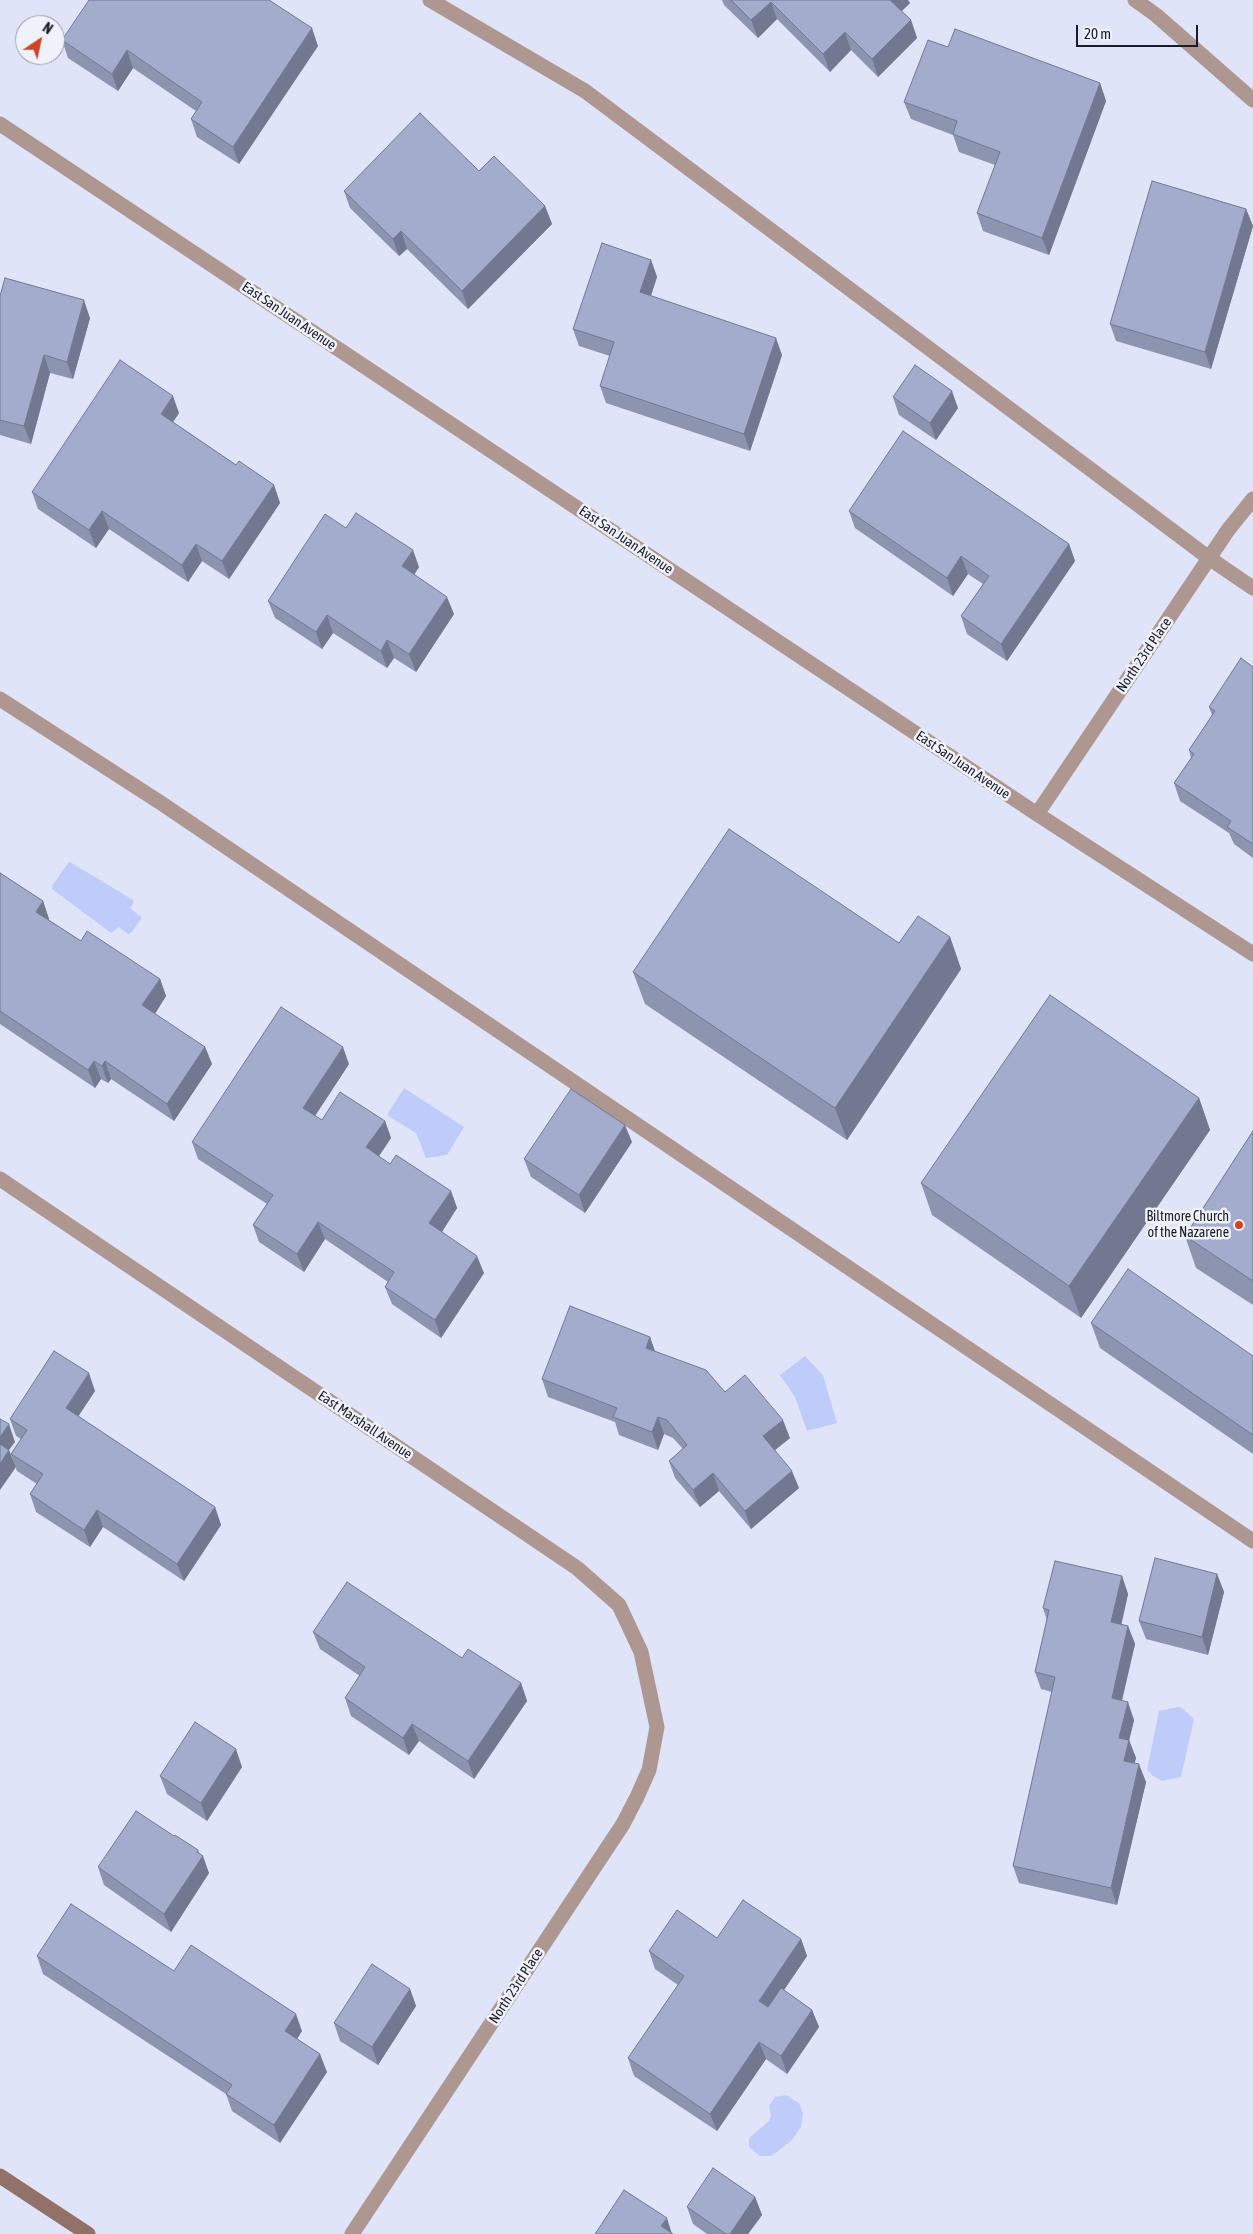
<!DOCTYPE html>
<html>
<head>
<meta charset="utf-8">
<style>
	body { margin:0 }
	#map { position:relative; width:1253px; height:2234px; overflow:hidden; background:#dfe4f9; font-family:"Asap Condensed",sans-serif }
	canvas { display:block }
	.north { position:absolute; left:15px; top:15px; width:50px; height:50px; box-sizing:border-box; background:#f0f2f9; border:1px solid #9a9da6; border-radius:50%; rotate:34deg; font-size:14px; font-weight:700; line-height:20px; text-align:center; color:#1a1d29 }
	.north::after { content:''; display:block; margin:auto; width:18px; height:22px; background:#ce4427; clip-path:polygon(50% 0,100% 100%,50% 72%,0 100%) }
	.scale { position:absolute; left:1076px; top:25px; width:122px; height:22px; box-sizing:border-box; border:2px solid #1a1d29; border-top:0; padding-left:6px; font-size:15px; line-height:18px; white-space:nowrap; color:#1a1d29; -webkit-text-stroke:4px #f0f2f9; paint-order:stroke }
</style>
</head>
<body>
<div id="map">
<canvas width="1253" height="2234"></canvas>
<div class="north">N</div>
<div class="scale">20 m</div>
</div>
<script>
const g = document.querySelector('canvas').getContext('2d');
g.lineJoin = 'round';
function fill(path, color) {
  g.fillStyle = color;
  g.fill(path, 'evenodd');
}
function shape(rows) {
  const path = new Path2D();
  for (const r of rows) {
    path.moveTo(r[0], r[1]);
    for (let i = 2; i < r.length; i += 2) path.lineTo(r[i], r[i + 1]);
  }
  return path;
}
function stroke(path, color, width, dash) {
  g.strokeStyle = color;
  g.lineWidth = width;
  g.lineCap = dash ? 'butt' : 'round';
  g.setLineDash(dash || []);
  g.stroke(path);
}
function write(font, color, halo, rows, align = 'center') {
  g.font = font + ' "Asap Condensed",sans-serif';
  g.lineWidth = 5;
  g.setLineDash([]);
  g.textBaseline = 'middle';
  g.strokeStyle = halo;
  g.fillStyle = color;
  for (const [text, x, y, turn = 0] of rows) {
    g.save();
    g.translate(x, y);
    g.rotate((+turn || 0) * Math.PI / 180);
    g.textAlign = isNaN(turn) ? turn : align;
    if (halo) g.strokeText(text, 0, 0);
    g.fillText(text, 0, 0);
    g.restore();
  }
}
fill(shape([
	[70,862,133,900,134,902,130,908,142,918,131,933,128,934,119,927,111,933,52,889,52,886,68,863],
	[404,1088,464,1127,447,1155,426,1158,416,1133,387,1115],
	[805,1356,823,1375,837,1423,807,1431,795,1397,780,1375],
	[1178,1707,1182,1708,1194,1719,1181,1777,1162,1781,1153,1776,1147,1770,1159,1711],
	[786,2095,799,2103,803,2114,801,2127,792,2140,777,2152,771,2156,760,2156,749,2147,749,2138,769,2121,771,2116,769,2106,775,2097]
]), '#bfccf9');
stroke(shape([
	[430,0,585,91,1209,558,1253,588],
	[0,699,161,803,1253,1541]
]), '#ae9791', 15);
stroke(shape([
	[1135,0,1156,15,1253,100],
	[0,124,1037,814,1253,954],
	[1037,814,1228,530,1253,499],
	[0,1179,577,1568,619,1605,641,1652,657,1727,649,1770,637,1797,623,1824,352,2234]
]), '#ae9791', 15);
stroke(shape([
	[0,2176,88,2234]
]), '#927169', 15);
fill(shape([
	[722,0,908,0,910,3,901,11,911,20,917,38,878,77,851,50,830,72,777,19,758,38,724,5],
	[62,40,318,46,239,164,197,137,191,119,196,111,133,68,118,91,68,58],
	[1100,83,1106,101,1049,255,983,231,977,213,995,165,959,152,953,135,911,119,904,102],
	[479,171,545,206,552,224,468,309,407,249,399,256,350,208,344,191],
	[1246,209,1253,226,1211,369,1116,341,1110,324],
	[651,260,657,277,651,296,782,355,750,451,606,403,600,386,610,356,579,346,573,329],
	[0,296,90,318,73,379,50,373,31,444,0,435],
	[893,397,958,408,936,440,899,415],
	[179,413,173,422,236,465,274,485,280,503,229,579,202,561,188,582,109,529,96,548,38,509,32,492],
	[849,511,1069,544,1075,561,1007,661,967,634,961,616,983,584,968,574,953,596,855,528],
	[346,528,419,567,414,575,454,614,416,672,394,658,387,668,333,633,322,649,275,618,268,601],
	[1253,667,1253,858,1234,844,1229,833,1180,801,1174,783,1191,758,1189,750,1212,715,1209,707],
	[0,873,43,901,49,919,49,920,81,941,160,979,166,996,155,1014,205,1047,212,1064,174,1121,111,1079,108,1083,101,1079,95,1088,0,1024],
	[950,937,961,969,847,1140,645,1004,633,972],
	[349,1064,315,1116,322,1120,385,1121,391,1138,379,1156,390,1164,451,1191,457,1208,442,1232,484,1273,441,1338,392,1304,385,1287,388,1282,325,1239,304,1272,259,1242,253,1225,267,1204,198,1159,192,1142],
	[1199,1098,1210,1130,1081,1318,932,1215,921,1183],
	[1253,1131,1253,1305,1196,1268,1185,1236],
	[632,1142,585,1213,531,1177,524,1159],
	[1091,1323,1253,1356,1253,1454,1100,1348],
	[650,1337,655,1351,725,1392,790,1438,775,1450,799,1488,751,1529,719,1491,700,1507,675,1478,669,1461,683,1449,673,1438,664,1434,658,1450,619,1435,615,1422,548,1397,542,1379],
	[95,1391,78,1416,215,1507,221,1525,184,1581,103,1527,90,1547,36,1512,30,1494,37,1484,17,1471,11,1454,21,1439,16,1436,10,1419],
	[1217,1574,1224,1592,1208,1655,1146,1639,1139,1621],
	[1122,1576,1128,1594,1121,1624,1128,1626,1135,1644,1122,1701,1134,1720,1129,1740,1136,1758,1134,1763,1146,1782,1117,1905,1019,1883,1013,1866,1052,1692,1041,1689,1035,1672,1047,1620,1043,1608],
	[313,1632,462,1658,521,1683,527,1701,474,1779,419,1741,409,1755,351,1716,345,1698,360,1676,320,1649],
	[242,1767,207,1821,167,1794,160,1776],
	[199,1853,209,1873,171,1932,104,1885,98,1867],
	[717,1938,801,1939,807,1956,784,1990,812,2010,819,2027,787,2074,766,2059,717,2131,634,2076,628,2058,678,1985,655,1969,649,1951],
	[37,1956,174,1971,302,2031,297,2039,327,2072,280,2143,232,2111,226,2094,43,1974],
	[410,1989,416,2006,378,2065,340,2041,334,2023],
	[755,2197,762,2215,748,2234,707,2234,693,2224,687,2207]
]), '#8c94b0');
fill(shape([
	[890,0,908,0,910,3,896,17],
	[771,2,777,19,758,38,751,20],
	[911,20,917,38,878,77,872,59],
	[312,28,318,46,239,164,233,147],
	[845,32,851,50,830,72,823,54],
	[127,50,133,68,118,91,112,74],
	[1100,83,1106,101,1049,255,1042,238],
	[545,206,552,224,468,309,462,291],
	[1246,209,1253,226,1211,369,1205,352],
	[401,231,407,249,399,256,393,239],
	[651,260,657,277,646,310,640,292],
	[84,300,90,318,73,379,67,362],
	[776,338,782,355,750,451,744,434],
	[44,355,50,373,31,444,24,426],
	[952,391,958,408,936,440,930,423],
	[173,396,179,413,167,431,161,414],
	[274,485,280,503,229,579,222,561],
	[102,511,109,529,96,548,89,530],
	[196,544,202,561,188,582,182,565],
	[1069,544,1075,561,1007,661,1001,644],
	[413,550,419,567,408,584,402,566],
	[961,556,968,574,953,596,947,578],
	[447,597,454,614,416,672,409,654],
	[327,615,333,633,322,649,316,632],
	[387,640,394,658,387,668,381,651],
	[43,901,49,919,42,929,36,912],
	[950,937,961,969,847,1140,835,1108],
	[160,979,166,996,149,1023,142,1005],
	[205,1047,212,1064,174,1121,167,1104],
	[343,1047,349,1064,309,1125,303,1108],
	[94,1061,101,1079,95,1088,88,1070],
	[105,1061,111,1079,108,1083,102,1066],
	[1199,1098,1210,1130,1081,1318,1069,1286],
	[385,1121,391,1138,373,1165,366,1147],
	[625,1125,632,1142,585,1213,579,1195],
	[451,1191,457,1208,436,1241,429,1223],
	[318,1222,325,1239,304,1272,297,1254],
	[477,1256,484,1273,441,1338,435,1320],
	[650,1337,656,1355,646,1348],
	[89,1373,95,1391,72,1426,66,1408],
	[658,1417,664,1434,658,1450,652,1432],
	[783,1420,790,1438,770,1454,763,1436],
	[9,1424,15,1442,9,1450,16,1467,0,1490,0,1437],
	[792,1471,799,1488,751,1529,745,1511],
	[713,1473,719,1491,700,1507,693,1490],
	[215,1507,221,1525,184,1581,177,1564],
	[97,1510,103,1527,90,1547,84,1530],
	[1217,1574,1224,1592,1208,1655,1202,1637],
	[1122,1576,1128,1594,1118,1640,1111,1622],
	[1128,1626,1135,1644,1118,1716,1112,1698],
	[521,1683,527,1701,474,1779,468,1761],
	[1128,1702,1134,1720,1126,1754,1129,1740,1136,1758,1131,1778,1124,1761,1119,1738],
	[412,1724,419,1741,409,1755,403,1738],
	[236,1749,242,1767,207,1821,201,1803],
	[1139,1764,1146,1782,1117,1905,1111,1888],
	[198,1850,201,1859,203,1856,209,1873,171,1932,164,1914],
	[801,1939,807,1956,765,2018,759,2001],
	[410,1989,416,2006,378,2065,372,2047],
	[812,2010,819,2027,787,2074,781,2056],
	[296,2014,302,2031,291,2048,285,2031],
	[759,2042,766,2059,717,2131,710,2114],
	[320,2054,327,2072,280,2143,274,2125],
	[755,2197,762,2215,748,2234,730,2234],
	[667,2218,672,2234,661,2226]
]), '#727890');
const building = shape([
	[89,0,269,0,312,28,233,147,191,119,202,102,127,50,112,74,62,40,89,0],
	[731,0,890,0,911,20,872,59,845,32,823,54,771,2,751,20,731,0],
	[955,29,1100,83,1042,238,977,213,1000,152,953,134,957,121,904,102,928,40,948,47,955,29],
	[420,113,479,171,494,156,545,206,462,291,401,231,393,239,344,191,420,113],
	[1152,181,1246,209,1205,352,1110,324,1152,181],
	[602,243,651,260,640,292,776,338,744,434,600,386,614,342,573,329,602,243],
	[5,278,84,300,67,362,44,355,24,426,0,420,0,296,5,278],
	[120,360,173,396,161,414,236,465,239,461,274,485,222,561,196,544,182,565,102,511,89,530,32,492,120,360],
	[915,365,952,391,930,423,893,397,915,365],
	[903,431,1069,544,1001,644,961,616,989,576,961,556,947,578,849,511,903,431],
	[356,513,413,550,402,566,447,597,409,654,387,640,381,651,327,615,316,632,268,601,325,514,346,528,356,513],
	[1241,658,1253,667,1253,844,1227,827,1231,821,1174,783,1194,754,1189,750,1215,711,1209,707,1241,658],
	[729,829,899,943,918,916,950,937,835,1108,633,972,729,829],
	[0,873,43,901,36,912,81,941,87,931,160,979,142,1005,205,1047,167,1104,105,1061,102,1066,94,1061,88,1070,0,1011,0,873],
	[1050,995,1199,1098,1069,1286,921,1183,1050,995],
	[281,1007,343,1047,303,1108,322,1120,340,1092,385,1121,366,1147,390,1164,396,1155,451,1191,429,1223,477,1256,435,1320,385,1287,394,1272,318,1222,297,1254,253,1225,273,1195,192,1142,281,1007],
	[571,1089,625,1125,579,1195,524,1159,571,1089],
	[1253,1131,1253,1281,1185,1236,1253,1131],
	[1128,1269,1253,1356,1253,1435,1091,1323,1128,1269],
	[570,1306,650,1337,646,1348,706,1370,725,1392,745,1375,783,1420,763,1436,792,1471,745,1511,713,1473,693,1490,669,1461,687,1445,667,1420,658,1417,652,1432,613,1417,617,1408,542,1379,570,1306],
	[54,1351,89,1373,66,1408,215,1507,177,1564,97,1510,84,1530,30,1494,43,1474,11,1454,27,1430,10,1419,54,1351],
	[0,1419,9,1424,0,1437,0,1419],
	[0,1444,9,1450,0,1464,0,1444],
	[1155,1558,1217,1574,1202,1637,1139,1621,1155,1558],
	[1055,1561,1122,1576,1111,1622,1128,1626,1112,1698,1128,1702,1119,1738,1129,1740,1124,1761,1139,1764,1111,1888,1013,1866,1055,1677,1035,1672,1049,1610,1043,1608,1055,1561],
	[347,1582,462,1658,468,1649,521,1683,468,1761,412,1724,403,1738,345,1698,365,1667,313,1632,347,1582],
	[195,1722,236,1749,201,1803,160,1776,195,1722],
	[136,1811,174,1836,175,1835,198,1850,197,1852,203,1856,164,1914,98,1867,136,1811],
	[743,1900,801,1939,759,2001,768,2007,781,1988,812,2010,781,2056,759,2042,710,2114,628,2058,684,1976,649,1951,677,1910,717,1938,743,1900],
	[71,1904,174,1971,191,1945,296,2014,285,2031,320,2054,274,2125,226,2094,232,2085,37,1956,71,1904],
	[372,1964,410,1989,372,2047,334,2023,372,1964],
	[713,2168,755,2197,730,2234,726,2234,687,2207,713,2168],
	[624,2190,667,2218,661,2226,673,2234,595,2234,624,2190]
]);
fill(building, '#a3accd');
stroke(building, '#727890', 1);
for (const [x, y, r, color] of [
	[1239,1225,5,"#ce4427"]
]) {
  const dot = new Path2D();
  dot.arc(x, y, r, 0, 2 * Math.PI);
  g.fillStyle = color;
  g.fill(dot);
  stroke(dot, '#f0f2f9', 2);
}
write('14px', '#1a1d29', '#f0f2f9', [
	["East San Juan Avenue",289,316,34],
	["East San Juan Avenue",626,540,34],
	["North 23rd Place",1144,655,-56],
	["East San Juan Avenue",963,765,34],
	["East Marshall Avenue",365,1425,34],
	["North 23rd Place",516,1986,-57]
]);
write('14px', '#1a1d29', '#f0f2f9', [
	["Biltmore Church",1229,1217],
	["of the Nazarene",1229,1233]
], 'right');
</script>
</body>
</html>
